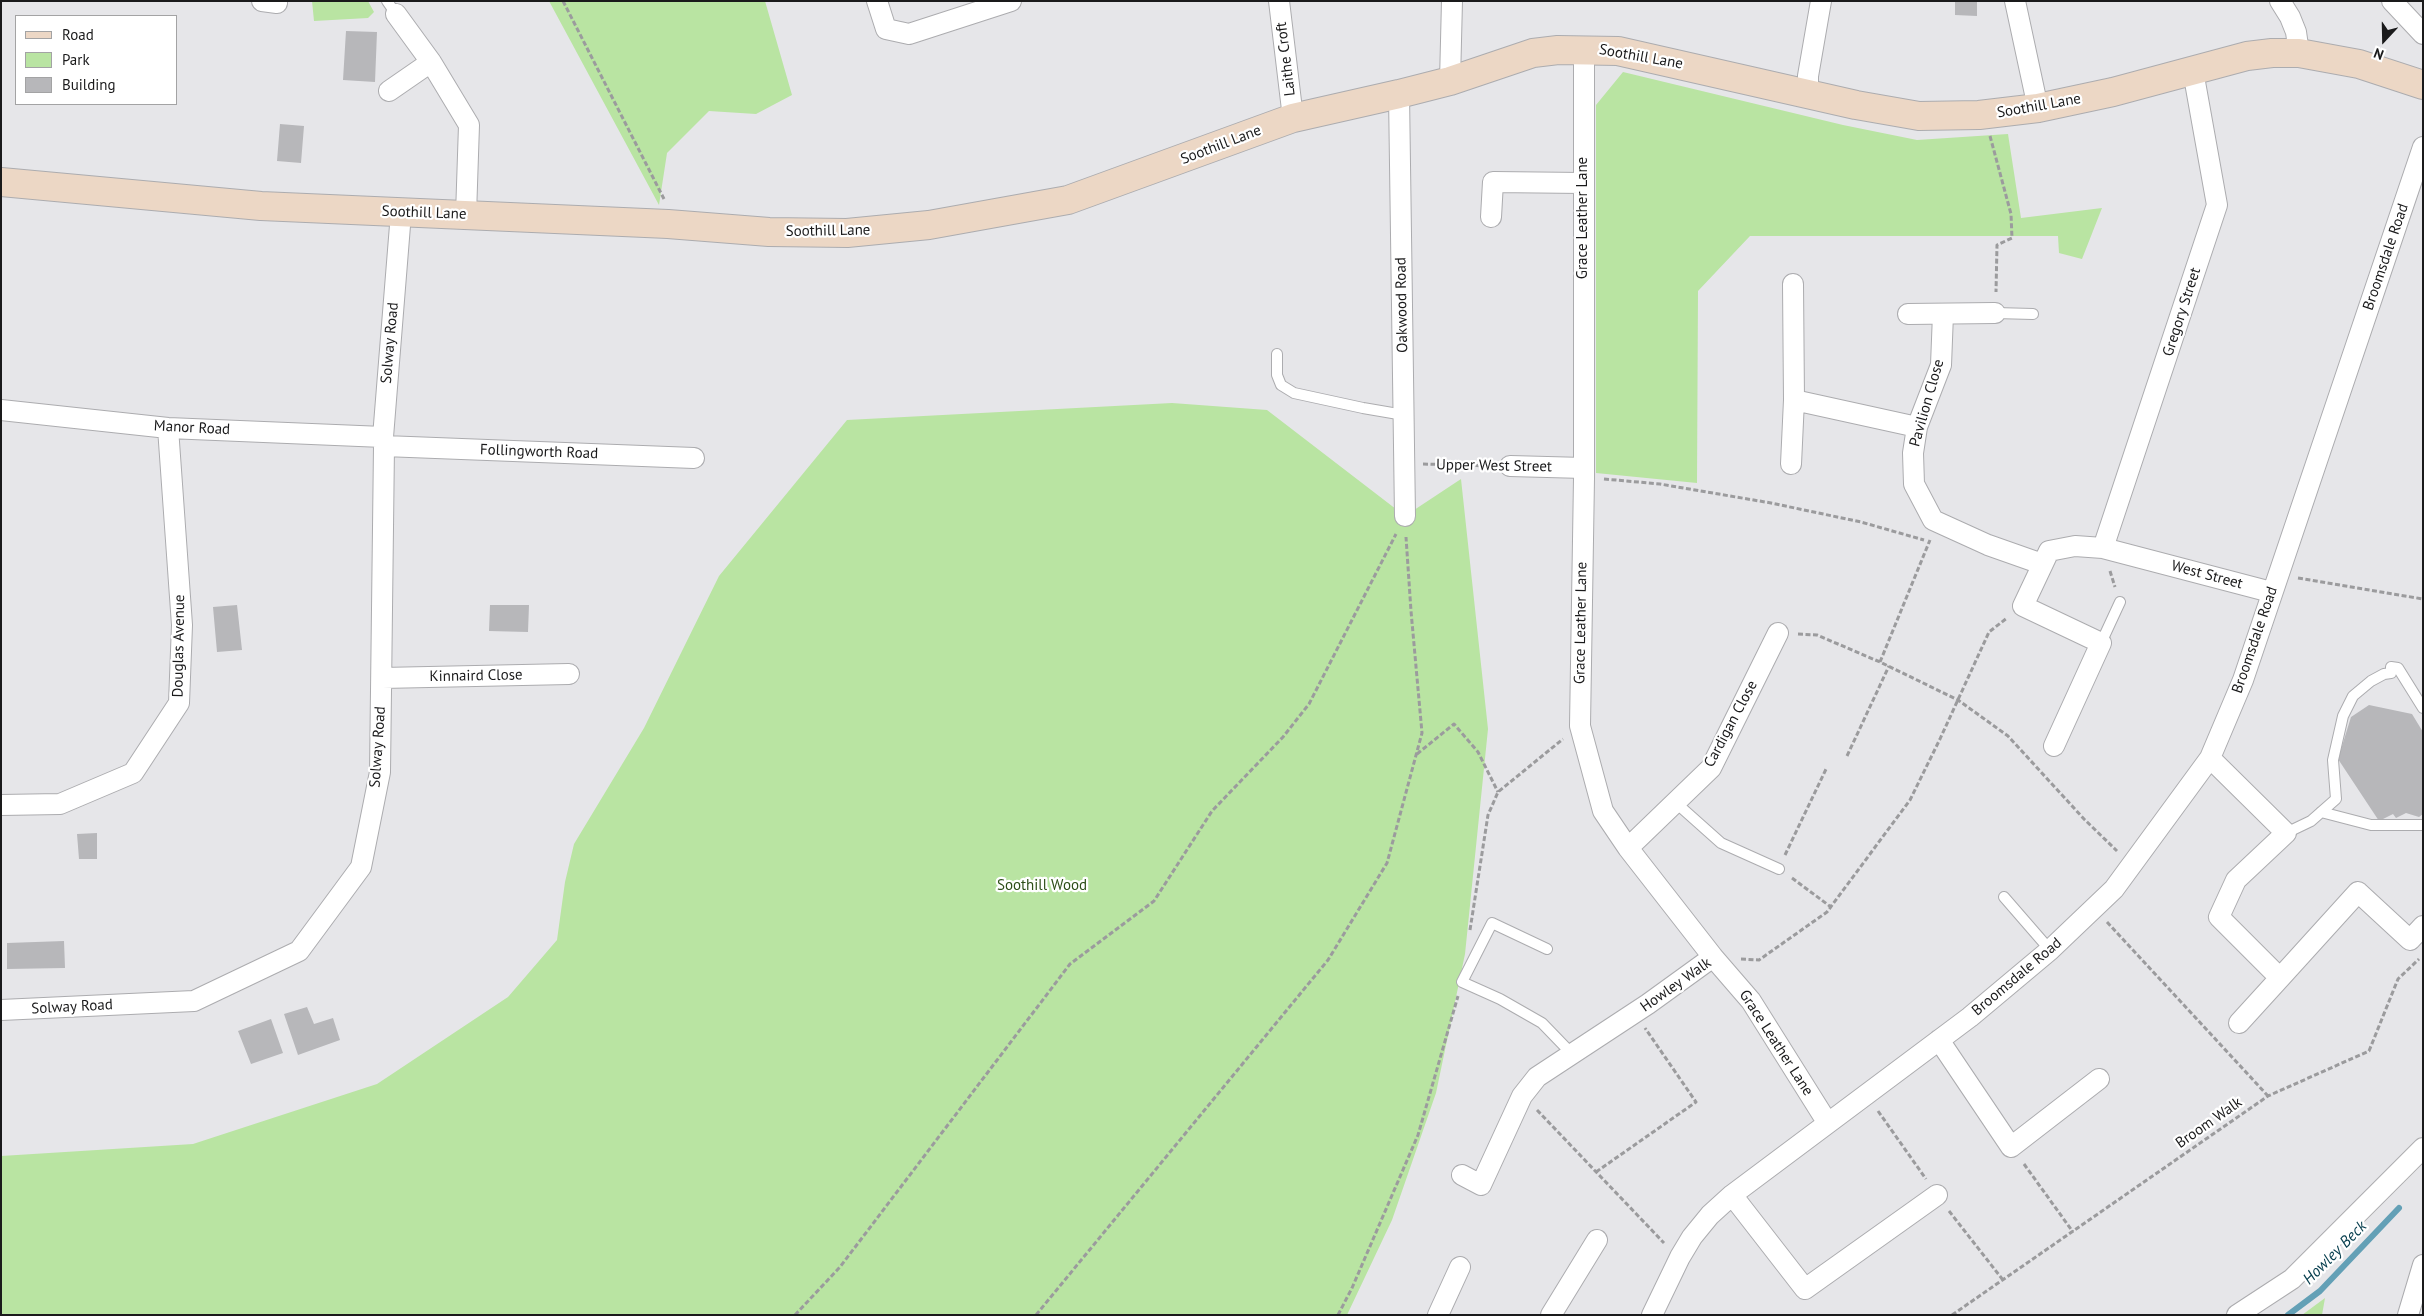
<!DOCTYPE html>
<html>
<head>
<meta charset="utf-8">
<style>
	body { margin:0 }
	#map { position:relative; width:2424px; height:1316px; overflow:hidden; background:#e6e6e9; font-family:"PT Sans",sans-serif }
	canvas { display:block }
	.frame { position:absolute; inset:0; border:2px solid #1a1a1b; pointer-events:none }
	.legend { position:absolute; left:15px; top:15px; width:162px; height:90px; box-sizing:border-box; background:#fff; border:1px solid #a3a3a4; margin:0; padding:6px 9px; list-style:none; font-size:15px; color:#1a1a1b }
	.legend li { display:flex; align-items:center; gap:10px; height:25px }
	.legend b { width:25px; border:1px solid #a3a3a4 }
	.north { position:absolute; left:2359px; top:15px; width:50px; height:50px; -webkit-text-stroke:4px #fff; paint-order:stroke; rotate:201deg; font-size:14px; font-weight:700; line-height:20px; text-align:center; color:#1a1a1b }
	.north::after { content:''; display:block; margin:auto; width:18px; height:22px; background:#1a1a1b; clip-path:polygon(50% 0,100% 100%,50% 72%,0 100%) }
</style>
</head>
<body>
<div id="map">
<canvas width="2424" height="1316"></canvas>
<div class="frame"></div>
<ul class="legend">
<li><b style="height:6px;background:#ecd7c5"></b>Road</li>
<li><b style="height:14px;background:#b9e4a2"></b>Park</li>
<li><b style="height:14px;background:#b7b7ba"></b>Building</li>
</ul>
<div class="north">N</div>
</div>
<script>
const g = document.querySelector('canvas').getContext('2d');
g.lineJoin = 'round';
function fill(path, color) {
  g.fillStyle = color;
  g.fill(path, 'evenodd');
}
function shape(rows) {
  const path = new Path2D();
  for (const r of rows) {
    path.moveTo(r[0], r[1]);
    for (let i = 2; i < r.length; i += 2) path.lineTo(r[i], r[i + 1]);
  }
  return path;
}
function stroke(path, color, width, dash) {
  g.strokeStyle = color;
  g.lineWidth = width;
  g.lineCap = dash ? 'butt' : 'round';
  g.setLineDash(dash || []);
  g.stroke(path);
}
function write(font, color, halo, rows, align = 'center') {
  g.font = font + ' "PT Sans",sans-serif';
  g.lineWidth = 4.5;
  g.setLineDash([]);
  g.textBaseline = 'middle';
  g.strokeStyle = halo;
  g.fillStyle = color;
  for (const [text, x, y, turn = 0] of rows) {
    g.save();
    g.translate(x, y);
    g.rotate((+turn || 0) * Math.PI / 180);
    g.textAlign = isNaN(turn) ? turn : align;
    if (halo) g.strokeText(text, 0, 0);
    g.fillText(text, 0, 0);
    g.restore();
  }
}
fill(shape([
	[312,1,368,1,374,12,368,18,314,21],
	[549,1,765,1,792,95,756,114,709,111,667,153,659,205],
	[1623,72,1843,125,1917,140,2008,134,2021,218,2102,208,2082,259,2059,253,2058,236,1750,236,1698,291,1697,483,1596,473,1596,105],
	[1172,403,1267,410,1405,516,1461,479,1488,729,1465,954,1436,1093,1392,1220,1347,1315,1,1315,1,1156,193,1144,377,1084,508,997,557,940,565,882,574,844,644,728,719,576,847,420],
	[2325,1298,2322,1315,2302,1315]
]), '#b9e4a2');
stroke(shape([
	[2288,1315,2320,1291,2399,1208]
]), '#63a0b6', 6);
fill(shape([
	[1955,1,1977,1,1977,16,1955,15],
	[346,31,377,32,375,82,343,80],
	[280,124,304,126,301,163,277,161],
	[237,605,242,650,217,652,213,607],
	[490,605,529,605,528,632,489,631],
	[2369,705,2412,714,2423,732,2423,814,2419,817,2406,813,2396,818,2393,814,2379,821,2338,759,2351,717],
	[97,833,97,859,79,859,77,834],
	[64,941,65,968,7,969,7,943],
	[307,1007,314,1024,333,1018,340,1040,298,1055,284,1014],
	[271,1019,283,1053,251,1064,238,1031]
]), '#b7b7ba');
const lane = shape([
	[387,1,396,14],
	[1995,313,2033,314],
	[1277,354,1277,375,1281,385,1294,393,1363,408,1404,415],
	[2101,643,2120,602],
	[1675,802,1721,843,1779,869],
	[2321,812,2371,825,2423,825],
	[2286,833,2311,821,2336,799,2333,760,2343,716,2353,696,2371,681,2384,674,2391,673,2391,667,2398,668,2423,708],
	[2004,897,2050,950],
	[1547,949,1492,923,1462,982,1500,999,1542,1023,1572,1054]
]);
const street = shape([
	[262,1,277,3],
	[877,1,886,29,909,34,1011,1],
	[1279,1,1293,118],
	[2015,1,2038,108],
	[2280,1,2290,17,2296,32,2299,53],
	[2392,1,2423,34],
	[396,14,431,62,469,125,466,215],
	[1584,48,1584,478,1580,726,1603,811,1628,848,1713,957,1751,1001,1827,1122],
	[1450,81,1452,1],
	[389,91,431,62],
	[1399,94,1405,516],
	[1808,94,1808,76,1821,1],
	[1491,217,1493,182,1583,183],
	[1793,284,1794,400,1917,427],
	[1908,314,1995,313],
	[1943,314,1941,365,1917,427,1913,453,1914,484,1933,520,1988,545,2042,564],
	[1,410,168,428,383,437],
	[384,446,694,458],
	[1791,464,1794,400],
	[1510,466,1584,468],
	[2103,548,2217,205,2193,71],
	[382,678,569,674],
	[2054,746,2101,643,2023,606,2049,551,2075,546,2103,548,2271,592],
	[2210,758,2286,833,2236,880,2219,917,2280,978,2358,892,2410,940,2423,926],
	[1,805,60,804,133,773,179,703,182,625,168,428],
	[1628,848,1711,768,1778,633],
	[1,1010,194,1001,299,951,361,867,380,772,384,446,383,437,401,213],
	[2239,1023,2280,978],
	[1939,1040,2011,1147,2099,1079],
	[1462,1175,1481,1185,1522,1096,1537,1077,1648,1004,1713,957],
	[1732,1195,1805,1289,1937,1195],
	[1438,1315,1460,1267],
	[1551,1315,1597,1240],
	[1652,1315,1680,1257,1692,1237,1710,1215,1732,1195,1970,1017,2050,950,2114,889,2210,758,2243,680,2423,147],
	[2237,1315,2292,1279,2423,1148],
	[2408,1315,2423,1265]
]);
const secondary = shape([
	[1,182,261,206,668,224,769,232,847,233,929,225,1068,200,1293,118,1399,94,1450,81,1533,53,1558,50,1618,51,1856,105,1919,116,1979,115,2038,108,2113,92,2247,56,2272,53,2299,53,2359,64,2423,85]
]);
stroke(lane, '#acacaf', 12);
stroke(street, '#acacaf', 22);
stroke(secondary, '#acacaf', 30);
stroke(shape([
	[563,1,664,199],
	[1990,136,2011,214,2012,238,1997,245,1996,292],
	[1423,464,1492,466],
	[1604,479,1660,484,1771,503,1861,522,1924,540],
	[2110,571,2115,587],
	[2298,578,2423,599],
	[1798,634,1817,635,1880,662,1958,700,2008,736,2084,819,2117,851],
	[1880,662,1930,540],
	[1417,754,1454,724,1478,752,1498,792],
	[1847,756,1889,666],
	[1785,855,1827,767],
	[1792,878,1831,907],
	[2107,922,2268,1096],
	[1470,930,1488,815,1498,792,1563,739],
	[1741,959,1759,960,1827,912,1910,800,1940,739,1989,632,2007,618],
	[1537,1110,1664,1243],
	[1878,1111,1926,1179],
	[2024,1164,2073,1232],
	[1596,1172,1696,1102,1645,1028],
	[1949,1211,2003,1280],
	[795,1315,840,1267,1070,964,1154,901,1212,811,1283,737,1309,704,1396,534],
	[1036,1315,1328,960,1387,863,1422,733,1411,611,1406,537],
	[1338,1315,1352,1288,1418,1135,1458,996],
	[1952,1315,2268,1096,2369,1051,2398,979,2419,959]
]), '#9b9b9d', 3, [5, 2.5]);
stroke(lane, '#fff', 10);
stroke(street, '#fff', 20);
stroke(secondary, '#ecd7c5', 28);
write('15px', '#1a1a1b', '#fff', [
	["Soothill Lane",1641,57,10],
	["Laithe Croft",1286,59,-97],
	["Soothill Lane",2039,106,-10],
	["Soothill Lane",1221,145,-21],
	["Soothill Lane",424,213,2],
	["Grace Leather Lane",1583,218,-90],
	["Soothill Lane",828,231,-1],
	["Broomsdale Road",2386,257,-71],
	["Oakwood Road",1402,305,-91],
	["Gregory Street",2182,312,-72],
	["Solway Road",390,343,-85],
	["Pavilion Close",1927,403,-74],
	["Manor Road",192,428,3],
	["Follingworth Road",539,452,2],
	["Upper West Street",1494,466,1],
	["West Street",2207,575,15],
	["Grace Leather Lane",1581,623,-89],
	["Broomsdale Road",2255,640,-71],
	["Douglas Avenue",179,646,-89],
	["Kinnaird Close",476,676,-1],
	["Cardigan Close",1731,724,-62],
	["Solway Road",378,747,-86],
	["Broomsdale Road",2017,977,-40],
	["Howley Walk",1676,985,-35],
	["Solway Road",72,1007,-3],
	["Grace Leather Lane",1776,1043,57],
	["Broom Walk",2209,1123,-35]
]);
write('15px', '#2d4e18', '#fff', [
	["Soothill Wood",1042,886]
]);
write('italic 16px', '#043c4c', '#fff', [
	["Howley Beck",2335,1253,-45]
]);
</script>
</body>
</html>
